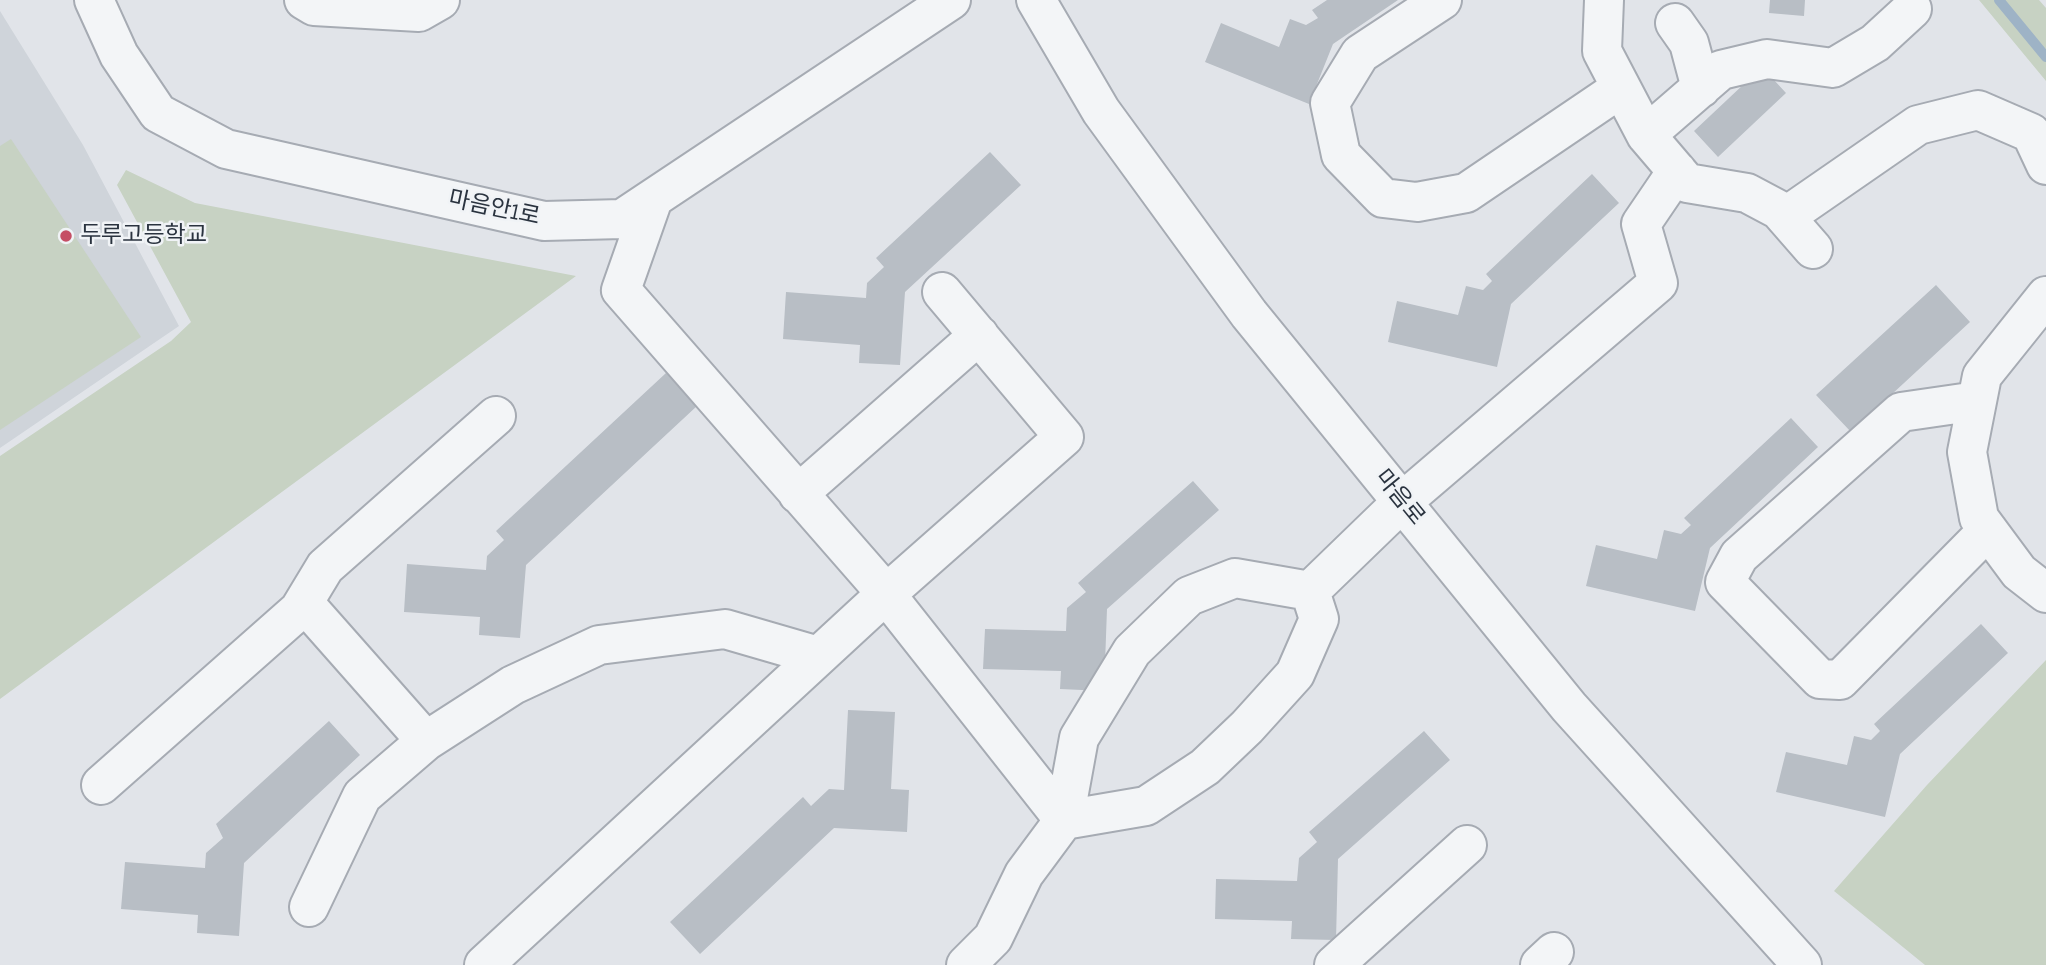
<!DOCTYPE html>
<html>
<head>
<meta charset="utf-8">
<style>
	body { margin:0 }
	canvas { display:block; background:#e1e4e9 }
</style>
</head>
<body>
<canvas width="2046" height="965"></canvas>
<script>
const g = document.querySelector('canvas').getContext('2d');
g.lineJoin = 'round';
function fill(path, color) {
  g.fillStyle = color;
  g.fill(path, 'evenodd');
}
function shape(rows) {
  const path = new Path2D();
  for (const r of rows) {
    path.moveTo(r[0], r[1]);
    for (let i = 2; i < r.length; i += 2) path.lineTo(r[i], r[i + 1]);
  }
  return path;
}
function stroke(path, color, width, dash) {
  g.strokeStyle = color;
  g.lineWidth = width;
  g.lineCap = dash ? 'butt' : 'round';
  g.setLineDash(dash || []);
  g.stroke(path);
}
function write(font, color, halo, rows, align = 'center') {
  g.font = font + ' "Sofia Sans Condensed","Noto Sans KR",sans-serif';
  g.lineWidth = 5;
  g.setLineDash([]);
  g.textBaseline = 'middle';
  g.strokeStyle = halo;
  g.fillStyle = color;
  for (const [text, x, y, turn = 0] of rows) {
    g.save();
    g.translate(x, y);
    g.rotate((+turn || 0) * Math.PI / 180);
    g.textAlign = isNaN(turn) ? turn : align;
    if (halo) g.strokeText(text, 0, 0);
    g.fillText(text, 0, 0);
    g.restore();
  }
}
fill(shape([
	[0,11,83,145,179,326,0,448]
]), '#cfd4da');
fill(shape([
	[1979,0,2039,0,2046,8,2046,81],
	[11,139,141,337,0,430,0,146],
	[126,170,195,203,576,276,0,699,0,456,171,341,191,322,117,185],
	[2046,660,2046,965,1925,965,1834,891,1927,785]
]), '#c7d2c3');
stroke(shape([
	[1999,0,2046,57]
]), '#9eb3c6', 10);
fill(shape([
	[1327,0,1398,0,1333,44,1309,104,1205,62,1221,23,1279,47,1290,19,1306,25,1318,18,1312,10],
	[1770,0,1805,0,1804,16,1769,13],
	[1762,67,1786,93,1718,157,1694,131],
	[990,152,1021,185,905,292,900,365,859,363,860,345,783,339,786,292,866,298,867,283,884,267,876,258],
	[1592,174,1619,203,1511,304,1497,367,1388,342,1397,301,1458,315,1466,286,1483,290,1492,281,1486,274],
	[1936,285,1970,322,1851,432,1816,395],
	[666,373,697,406,526,565,520,638,479,635,480,617,404,612,407,564,486,570,487,556,504,540,496,531],
	[1791,418,1818,447,1710,548,1695,611,1586,586,1596,545,1657,559,1664,530,1681,534,1691,525,1684,518],
	[1193,481,1219,510,1107,609,1104,691,1060,689,1061,671,983,669,985,629,1066,631,1067,608,1086,592,1078,583],
	[1981,624,2008,653,1900,754,1885,817,1776,792,1786,752,1847,765,1854,736,1871,740,1880,731,1874,724],
	[848,710,895,712,891,789,909,790,907,832,834,828,700,954,670,922,803,797,811,806,829,789,844,790],
	[329,721,360,755,244,863,239,936,197,933,198,915,121,909,125,862,205,868,206,853,223,838,216,824],
	[1424,731,1450,760,1338,859,1336,940,1291,939,1292,921,1215,919,1216,879,1297,881,1299,858,1317,842,1309,832]
]), '#b8bec5');
const minor = shape([
	[94,0,119,55,158,113,226,149,544,221,622,219,951,0],
	[304,0,314,6,419,12,440,0],
	[1036,0,1101,111,1249,314,1569,707,1802,965],
	[1442,0,1360,54,1330,103,1341,155,1383,198,1417,202,1466,193,1621,88],
	[1604,0,1602,51,1646,135,1687,183,1747,193,1779,210,1813,249],
	[1675,23,1689,43,1701,88],
	[1646,135,1721,70,1767,59,1833,68,1875,43,1912,9],
	[653,199,621,290,877,583,1064,820],
	[1785,217,1918,125,1978,110,2031,133,2046,165],
	[2046,296,1982,376,1967,452,1979,518,2019,572,2046,593],
	[1977,401,1901,412,1739,556,1725,582,1820,679,1840,680,1988,530],
	[798,494,979,335],
	[1310,591,1402,502,1658,283,1641,224,1677,171],
	[304,603,426,741],
	[101,785,299,610,325,567,496,416],
	[1064,820,1146,806,1205,767,1247,727,1295,674,1319,619,1310,591],
	[309,907,362,796,426,741,513,685,599,645,725,629,818,656],
	[484,965,886,594,1064,437,942,292],
	[966,965,993,938,1024,874,1064,820,1079,738,1132,651,1189,596,1235,578,1310,591],
	[1334,965,1467,845],
	[1540,965,1554,952]
]);
stroke(minor, '#a6abb3', 42);
stroke(minor, '#f3f5f7', 38);
for (const [x, y, r, color] of [
	[66,236,7,"#c54e65"]
]) {
  const dot = new Path2D();
  dot.arc(x, y, r, 0, 2 * Math.PI);
  g.fillStyle = color;
  g.fill(dot);
  stroke(dot, '#f0f3f6', 2.5);
}
write('23px', '#2a333f', '#f0f3f6', [
	["마음안1로",494,209,12],
	["마음로",1399,498,51]
]);
write('23px', '#2a333f', '#f0f3f6', [
	["두루고등학교",80,236]
], 'left');
</script>
</body>
</html>
